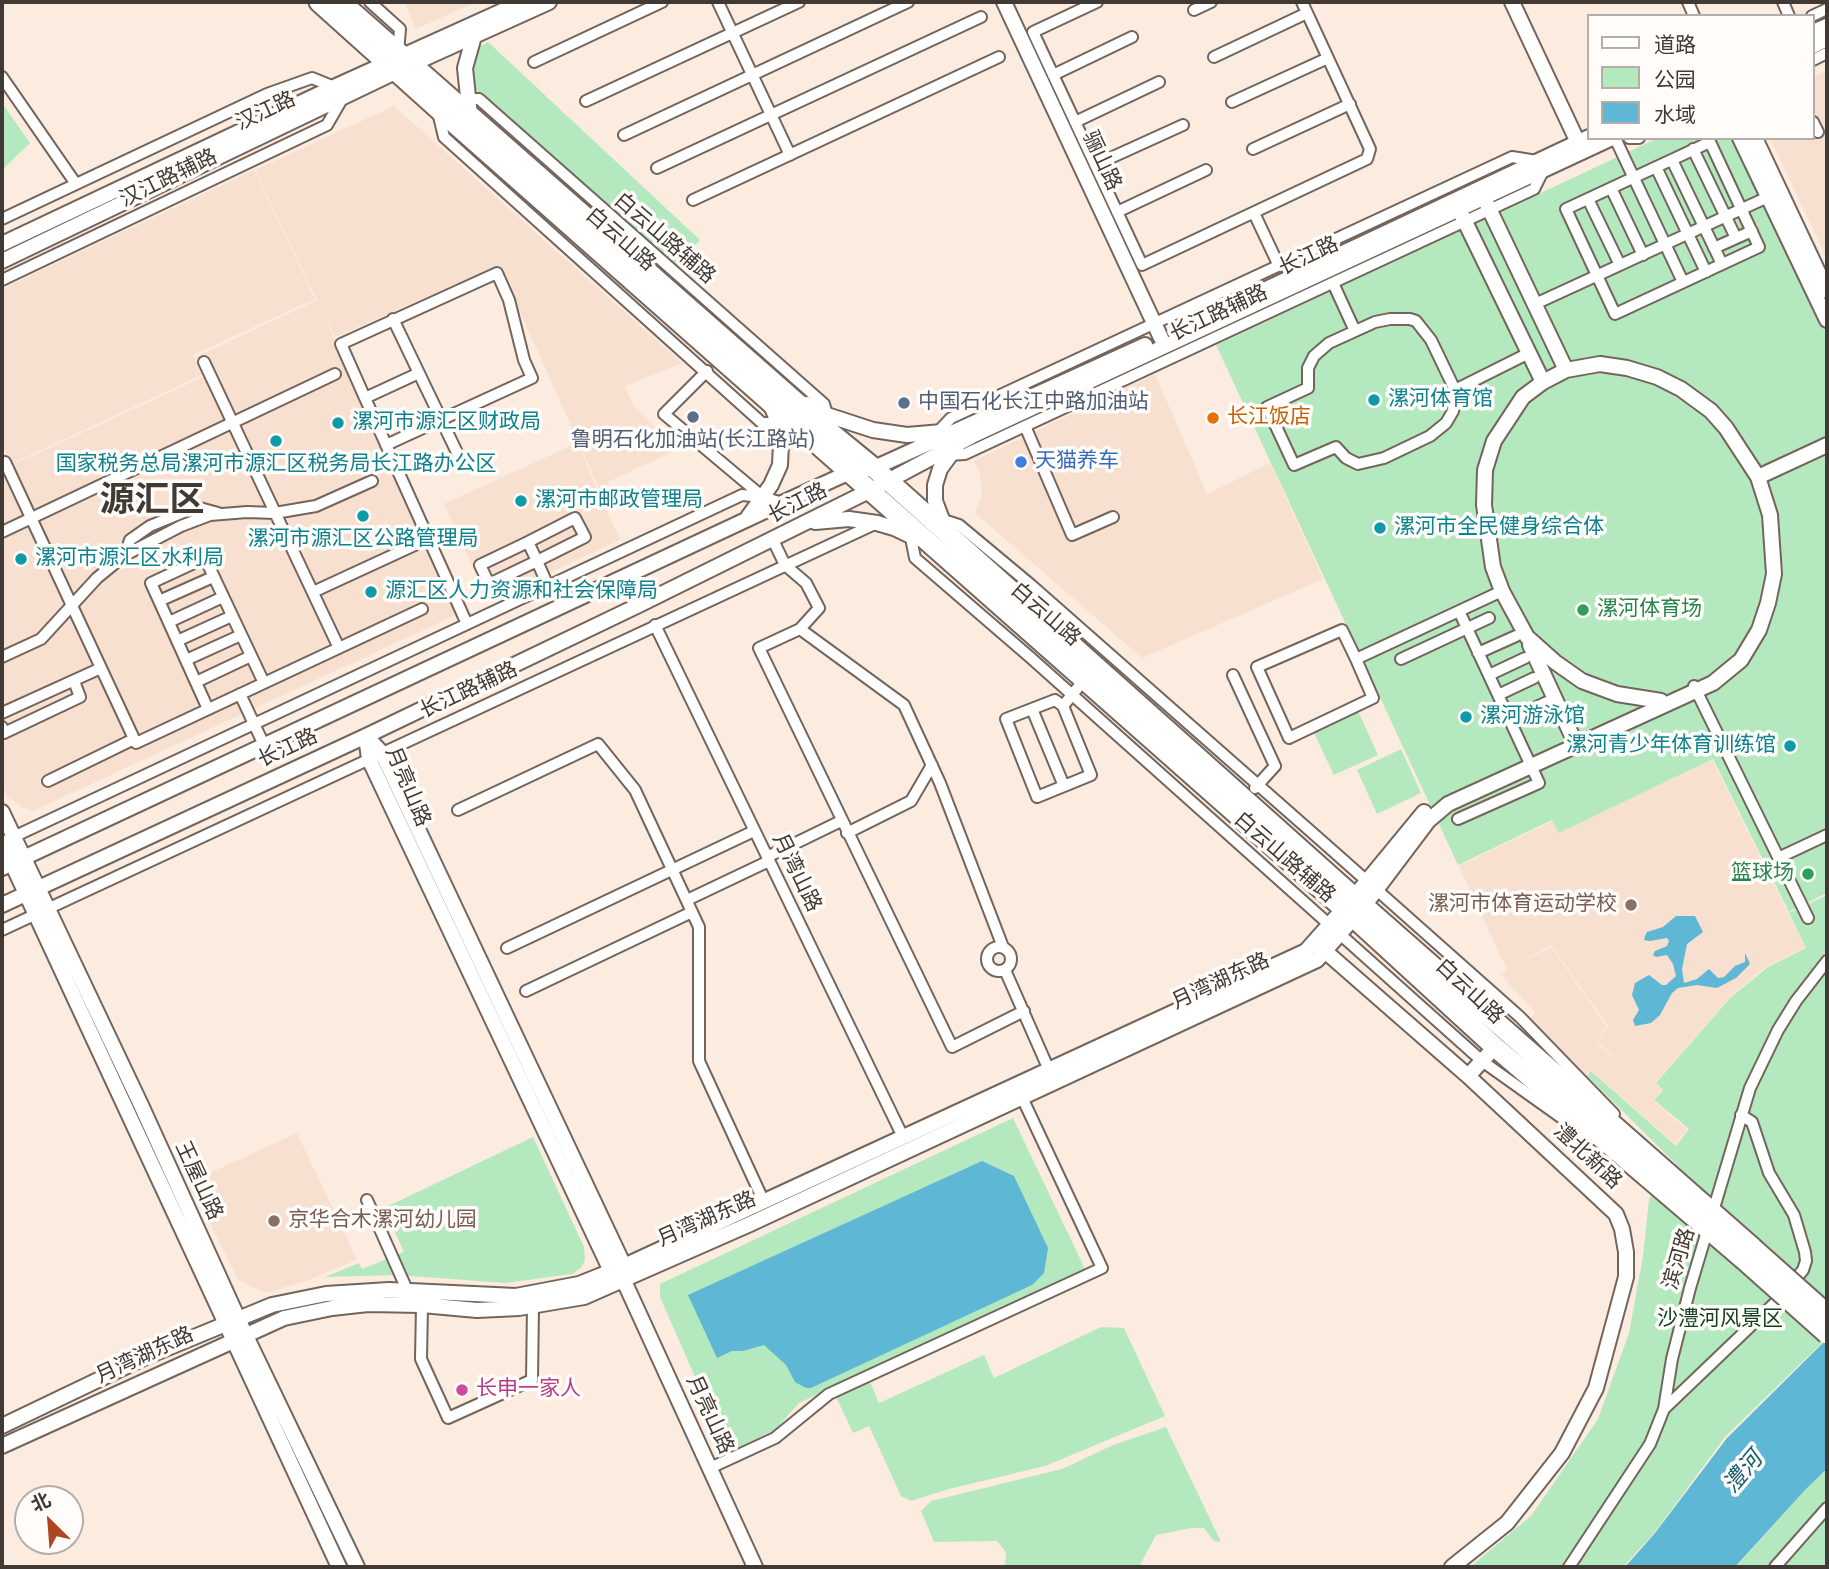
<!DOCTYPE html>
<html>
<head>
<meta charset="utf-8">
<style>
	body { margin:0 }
	#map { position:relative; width:1829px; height:1569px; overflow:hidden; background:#fcecdf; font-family:"Roboto Condensed","Noto Sans SC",sans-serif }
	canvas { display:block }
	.frame { position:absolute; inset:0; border:4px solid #403934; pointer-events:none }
	.legend { position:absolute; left:1587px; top:14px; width:228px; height:126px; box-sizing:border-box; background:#fffcf9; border:2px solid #b3aeaa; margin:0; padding:9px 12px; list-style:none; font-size:21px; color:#403934 }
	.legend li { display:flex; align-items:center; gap:14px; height:35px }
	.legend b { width:35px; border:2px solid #b3aeaa }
	.north { position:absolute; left:14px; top:1485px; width:70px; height:70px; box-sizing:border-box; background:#fffcf9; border:2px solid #b3aeaa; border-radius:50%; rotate:335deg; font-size:19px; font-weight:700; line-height:28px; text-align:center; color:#403934 }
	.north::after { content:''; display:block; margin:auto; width:24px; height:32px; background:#ad4622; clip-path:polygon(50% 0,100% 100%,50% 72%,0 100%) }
</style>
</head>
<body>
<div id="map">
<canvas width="1829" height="1569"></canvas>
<div class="frame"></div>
<ul class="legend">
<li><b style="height:9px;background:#fff"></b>道路</li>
<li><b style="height:19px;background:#b4e9bf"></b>公园</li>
<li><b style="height:19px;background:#5eb7d4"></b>水域</li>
</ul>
<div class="north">北</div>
</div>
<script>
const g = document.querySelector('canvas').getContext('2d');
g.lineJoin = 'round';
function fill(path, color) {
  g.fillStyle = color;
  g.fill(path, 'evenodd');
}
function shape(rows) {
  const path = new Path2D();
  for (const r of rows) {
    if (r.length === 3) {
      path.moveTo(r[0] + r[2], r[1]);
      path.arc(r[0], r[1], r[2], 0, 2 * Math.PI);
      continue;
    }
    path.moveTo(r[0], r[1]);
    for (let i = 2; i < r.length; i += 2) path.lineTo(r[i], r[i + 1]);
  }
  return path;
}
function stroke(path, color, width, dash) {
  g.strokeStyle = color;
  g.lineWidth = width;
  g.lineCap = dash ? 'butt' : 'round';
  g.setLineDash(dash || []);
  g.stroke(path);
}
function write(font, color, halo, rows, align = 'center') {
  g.font = font + ' "Roboto Condensed","Noto Sans SC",sans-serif';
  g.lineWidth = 7;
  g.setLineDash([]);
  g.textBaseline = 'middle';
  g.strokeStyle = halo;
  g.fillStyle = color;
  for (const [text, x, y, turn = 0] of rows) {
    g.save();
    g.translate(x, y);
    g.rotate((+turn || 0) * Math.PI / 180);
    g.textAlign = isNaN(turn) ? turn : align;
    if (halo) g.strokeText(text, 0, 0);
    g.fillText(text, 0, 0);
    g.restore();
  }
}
fill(shape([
	[404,2,476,2,416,29],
	[1827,70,1827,259,1770,138,1813,138,1813,77],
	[394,106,682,363,624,386,635,407,676,450,608,482,611,491,602,495,499,265,335,337,320,307,458,614,33,811,22,807,6,795,2,784,2,449,10,466,205,376,196,357,317,300,255,170],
	[254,170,315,299,193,355,202,375,11,464,2,446,2,289],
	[1155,374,1207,494,1270,463,1323,579,1142,658,975,513,982,495,980,473,974,461],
	[577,443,620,540,488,601,444,504],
	[1712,760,1805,947,1767,966,1730,997,1655,1083,1662,1090,1653,1100,1687,1130,1675,1144,1591,1070,1586,1075,1529,1019,1535,1012,1500,974,1507,970,1459,866,1553,821,1559,833],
	[1551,945,1608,1026,1598,1042,1645,1084,1597,1043,1606,1026,1551,947,1511,968],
	[297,1133,357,1260,306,1281,265,1293,238,1280,190,1182]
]), '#f7e0cf');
fill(shape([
	[488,42,700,240,674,269,476,90,471,73,477,48],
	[2,103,30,143,2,170],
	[1658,138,1734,138,1827,331,1827,893,1789,912,1713,759,1559,833,1552,820,1458,865,1216,345],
	[1358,711,1378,755,1334,775,1313,731],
	[1401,749,1421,793,1377,814,1357,770],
	[1827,895,1827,1338,1725,1437,1655,1532,1623,1567,1470,1567,1531,1516,1598,1419,1629,1333,1643,1256,1649,1199,1677,1165,1587,1076,1591,1071,1676,1146,1689,1129,1654,1100,1663,1090,1656,1083,1730,998,1768,967,1806,948,1789,913],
	[1013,1118,1085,1269,799,1403,775,1430,728,1452,660,1297,660,1284],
	[533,1137,584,1247,585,1260,581,1268,572,1274,505,1283,397,1275,325,1277,359,1263,362,1269,404,1252,384,1208],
	[1101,1327,1124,1328,1165,1416,1045,1466,949,1489,911,1501,901,1496,869,1426,853,1433,836,1397,870,1382,879,1403,984,1355,994,1378],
	[1166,1427,1221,1542,1214,1541,1204,1528,1192,1528,1156,1535,1139,1567,1005,1567,1006,1552,997,1541,934,1542,921,1511,931,1501,1062,1469,1113,1445],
	[1827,1470,1827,1567,1736,1567,1806,1489]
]), '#b4e9bf');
fill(shape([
	[1676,916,1695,916,1703,932,1687,944,1682,969,1684,983,1697,979,1709,969,1718,978,1724,977,1735,966,1745,962,1745,953,1750,964,1736,978,1717,988,1697,985,1678,988,1672,993,1660,1015,1651,1023,1635,1026,1633,1020,1639,1010,1632,995,1635,983,1649,975,1662,985,1666,985,1676,976,1673,964,1667,955,1656,957,1653,955,1655,951,1667,946,1669,941,1667,938,1650,941,1644,940,1645,936,1647,932,1663,927],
	[982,1161,1014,1176,1048,1248,1044,1273,1032,1285,811,1388,806,1388,795,1382,786,1365,764,1345,743,1351,732,1351,717,1358,688,1295],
	[1827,1339,1827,1469,1806,1489,1735,1567,1625,1567,1655,1533,1727,1438]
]), '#5eb7d4');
const street = shape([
	[370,2,400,29,398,52],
	[718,2,790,155],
	[1097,2,1033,32,1142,265,1367,159,1370,149,1302,2],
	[1688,2,1694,16],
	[1783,2,1789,16],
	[1194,10,1211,2],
	[1812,16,1827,9],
	[1214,57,1307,13],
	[1813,60,1827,53],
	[534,62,662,2],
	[1053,75,1132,37],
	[2,77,76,184],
	[464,99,479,99,824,404,828,419],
	[586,101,799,2],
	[1232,102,1328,58],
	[438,112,444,137,762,423,783,423],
	[1075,122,1159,82],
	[1813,122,1818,132],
	[624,135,908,2],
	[1615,138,1683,282],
	[1629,138,1639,138],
	[1710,142,1759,247,1615,314,1566,209,1710,142],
	[1253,149,1350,104],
	[1693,149,1736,238],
	[1672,160,1722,264],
	[1095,165,1183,125],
	[1656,167,1706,272],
	[657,168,981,17],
	[1611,188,1643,255],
	[1588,199,1620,265],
	[693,200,999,57],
	[1117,212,1206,170],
	[1254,213,1279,266],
	[2,219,267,94,312,78,334,87],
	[1714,248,1752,231],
	[2,280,327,125,342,99],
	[1333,283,1355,331],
	[1535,304,1768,197],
	[393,319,463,465],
	[204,362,339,648],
	[707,371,664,414,763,497],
	[1455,390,1431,340,1416,321,1410,319,1390,319,1375,322,1329,343,1314,356,1308,368,1308,388,1267,407,1294,465,1336,447,1346,458,1358,464,1384,458,1430,436,1446,423,1453,411,1455,390,1529,353],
	[365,398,419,373],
	[1025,426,1072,535,1113,517],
	[936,434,951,418,1512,157,1537,161],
	[386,445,532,378,524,360,509,300,497,273,341,344,365,398,467,624],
	[947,455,965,454,1534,189,1543,171],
	[5,462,136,743,422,609],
	[937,518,959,525,1031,585,1333,851,1520,1017,1614,1114],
	[2,532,335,374],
	[910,533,915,558,1031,658,1482,1061,1583,1133],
	[773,540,785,565,806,583,819,608,800,629],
	[528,542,575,518,585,537,537,561,489,584,480,565,528,542,537,561,548,586],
	[125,555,130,540,150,526,196,507,218,513],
	[313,592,417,544],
	[159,601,213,577],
	[169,622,223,597],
	[655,625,903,1137],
	[177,641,232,616],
	[1478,653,1516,636],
	[2,657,41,639,97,578,125,555,181,526,210,515,247,512,275,513,316,506,372,481],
	[1356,659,1342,630,1257,667,1289,738,1373,698,1356,659,1502,591],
	[1401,659,1489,618],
	[186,660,241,635],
	[1233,675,1275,766,1255,788],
	[1489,675,1525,658],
	[196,682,251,656],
	[1694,686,1808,918],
	[240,694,264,745],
	[1498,695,1534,678],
	[1063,706,1091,775,1037,797,1006,719,1055,700,1063,706,1084,680],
	[208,709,151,583,205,558,264,683],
	[1032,709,1064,786],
	[2,713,101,668],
	[1509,720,1547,702],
	[2,727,4,733,80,697,74,681],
	[48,781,134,739],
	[458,810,598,744,635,790,699,927,699,1061,764,1202],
	[1458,819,1539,783,1459,611],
	[847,833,911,801,932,765],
	[9,839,742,495,763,497,782,503],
	[767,857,841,821],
	[1778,858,1827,835],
	[687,900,769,861],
	[2,930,877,523],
	[999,959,12],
	[1003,947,940,783,904,705,800,629,759,648,952,1047,1024,1011],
	[507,948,754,831],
	[1005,970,1049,1070],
	[526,991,692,912],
	[367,1200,408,1292],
	[422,1305,421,1359,448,1418,532,1380,533,1306],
	[1664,1409,1780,1298,1803,1270,1806,1261,1805,1252,1794,1215,1769,1173,1752,1122,1741,1115],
	[710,1468,775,1438,829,1394,1102,1268,1019,1091],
	[1569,1567,1650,1444,1664,1409,1672,1359,1690,1288,1750,1088,1778,1030,1796,1001,1827,961],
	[1775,1567,1827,1508]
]);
const secondary = shape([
	[1004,2,1161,338],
	[1512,2,1582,151],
	[1813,32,1827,26],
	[1813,46,1827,39],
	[470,116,465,68,474,36],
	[1740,138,1827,320],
	[1755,138,1827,291],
	[1484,198,1566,370],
	[1455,201,1543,382],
	[2,244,334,87,522,2],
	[2,261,412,64,549,2],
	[1196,322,1589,137],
	[807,404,827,415,873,430,907,435,942,432],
	[748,517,771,485,780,465,781,443,778,422,771,405],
	[815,522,849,519,877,523,894,528,917,539],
	[946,530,935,501,935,485,940,469,957,446],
	[1530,645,1573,738],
	[1661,701,1617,694,1582,681,1555,662,1527,637,1502,591,1493,567,1484,505,1485,470,1494,441,1523,397,1543,382,1566,370,1600,364,1627,368,1657,377,1681,389,1711,411,1726,428,1758,477],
	[366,736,382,753,618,1253,624,1266,624,1281,755,1567],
	[366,736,369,759,611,1271,617,1276],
	[2,812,141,1105,245,1334,357,1567],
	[2,842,339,1567],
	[2,868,782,503,850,472,874,468,1145,345],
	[2,905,366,736,639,605,871,490,972,436,1612,138],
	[1318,945,1468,1076,1616,1214,1622,1229,1626,1252,1626,1277,1596,1388,1562,1453,1507,1523,1452,1567],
	[1468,1076,1495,1047],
	[2,1426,148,1356,272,1305,326,1294,389,1290,516,1296,579,1284,624,1266,1306,951,1354,897,1424,812],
	[2,1446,284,1318,332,1308,368,1304,422,1305,477,1310,519,1308,584,1297,750,1224,1317,960,1364,906,1428,821,1448,804,1713,683,1741,660,1759,630,1768,603,1774,574,1770,515,1758,477,1827,445]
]);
const highway = shape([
	[319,2,438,109,1354,918,1495,1047,1743,1259],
	[341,2,830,432,874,468,1354,897,1753,1248]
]);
stroke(street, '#73655b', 14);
stroke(secondary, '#73655b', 18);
stroke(highway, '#73655b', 23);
stroke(street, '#fff', 10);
stroke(secondary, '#fff', 14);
stroke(highway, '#fff', 19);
const highwayBridge = shape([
	[1753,1248,1827,1314],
	[1743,1259,1827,1334]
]);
stroke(highwayBridge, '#73655b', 23, []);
stroke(highwayBridge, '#fff', 19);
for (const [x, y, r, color] of [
	[1374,400,7,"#0f9aa8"],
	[904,403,7,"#5c6f8a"],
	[693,417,7,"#5c6f8a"],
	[1213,418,7,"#e8710a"],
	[338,423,7,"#0f9aa8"],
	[276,441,7,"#0f9aa8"],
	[1021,462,7,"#3f7fe0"],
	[521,501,7,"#0f9aa8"],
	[363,516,7,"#0f9aa8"],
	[1380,528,7,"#0f9aa8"],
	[21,559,7,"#0f9aa8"],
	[371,592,7,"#0f9aa8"],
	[1583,610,7,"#2e9e5b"],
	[1466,717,7,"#0f9aa8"],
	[1790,746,7,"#0f9aa8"],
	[1808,874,7,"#2e9e5b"],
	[1631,905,7,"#8d6e63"],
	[274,1221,7,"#8d6e63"],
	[462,1390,7,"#d1479c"]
]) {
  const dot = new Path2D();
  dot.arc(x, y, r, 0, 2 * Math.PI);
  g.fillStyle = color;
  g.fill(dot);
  stroke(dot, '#fffcf9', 2.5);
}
write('21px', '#403934', '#fffcf9', [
	["汉江路",266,112,-25],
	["骊山路",1101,161,65],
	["汉江路辅路",169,179,-26],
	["白云山路辅路",664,239,41],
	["白云山路",620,240,41],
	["长江路",1309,257,-25],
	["长江路辅路",1219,314,-25],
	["长江路",798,504,-27],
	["白云山路",1045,615,41],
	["长江路辅路",469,691,-25],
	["长江路",288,749,-25],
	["月亮山路",407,787,67],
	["白云山路辅路",1284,858,41],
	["月湾山路",796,873,64],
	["月湾湖东路",1221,982,-25],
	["白云山路",1469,992,43],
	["澧北新路",1587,1157,43],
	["王屋山路",198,1181,65],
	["月湾湖东路",707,1220,-24],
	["滨河路",1680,1259,-73],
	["月湾湖东路",145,1356,-25],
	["月亮山路",709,1415,65]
]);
write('21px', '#0d838f', '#fffcf9', [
	["漯河体育馆",1388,400],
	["漯河市源汇区财政局",352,423],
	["国家税务总局漯河市源汇区税务局长江路办公区",276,465,"center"],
	["漯河市邮政管理局",535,501],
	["漯河市全民健身综合体",1394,528],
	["漯河市源汇区公路管理局",363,540,"center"],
	["漯河市源汇区水利局",35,559],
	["源汇区人力资源和社会保障局",385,592],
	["漯河游泳馆",1480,717],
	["漯河青少年体育训练馆",1776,746,"right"]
], 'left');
write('21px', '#4e5e75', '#fffcf9', [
	["中国石化长江中路加油站",918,403],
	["鲁明石化加油站(长江路站)",693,441,"center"]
], 'left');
write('21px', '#c56008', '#fffcf9', [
	["长江饭店",1227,418]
], 'left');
write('21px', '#366cbe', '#fffcf9', [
	["天猫养车",1035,462]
], 'left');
write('21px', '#27864d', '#fffcf9', [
	["漯河体育场",1597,610],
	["篮球场",1794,874,"right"]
], 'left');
write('21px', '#785e54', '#fffcf9', [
	["漯河市体育运动学校",1617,905],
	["京华合木漯河幼儿园",288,1221,"left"]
], 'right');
write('21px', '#114020', '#fffcf9', [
	["沙澧河风景区",1720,1320]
]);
write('21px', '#b23c85', '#fffcf9', [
	["长申一家人",476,1390]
], 'left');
write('italic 23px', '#145d71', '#fffcf9', [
	["澧河",1744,1473,-50]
]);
write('bold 35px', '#403934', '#fffcf9', [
	["源汇区",152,502]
]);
</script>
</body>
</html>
